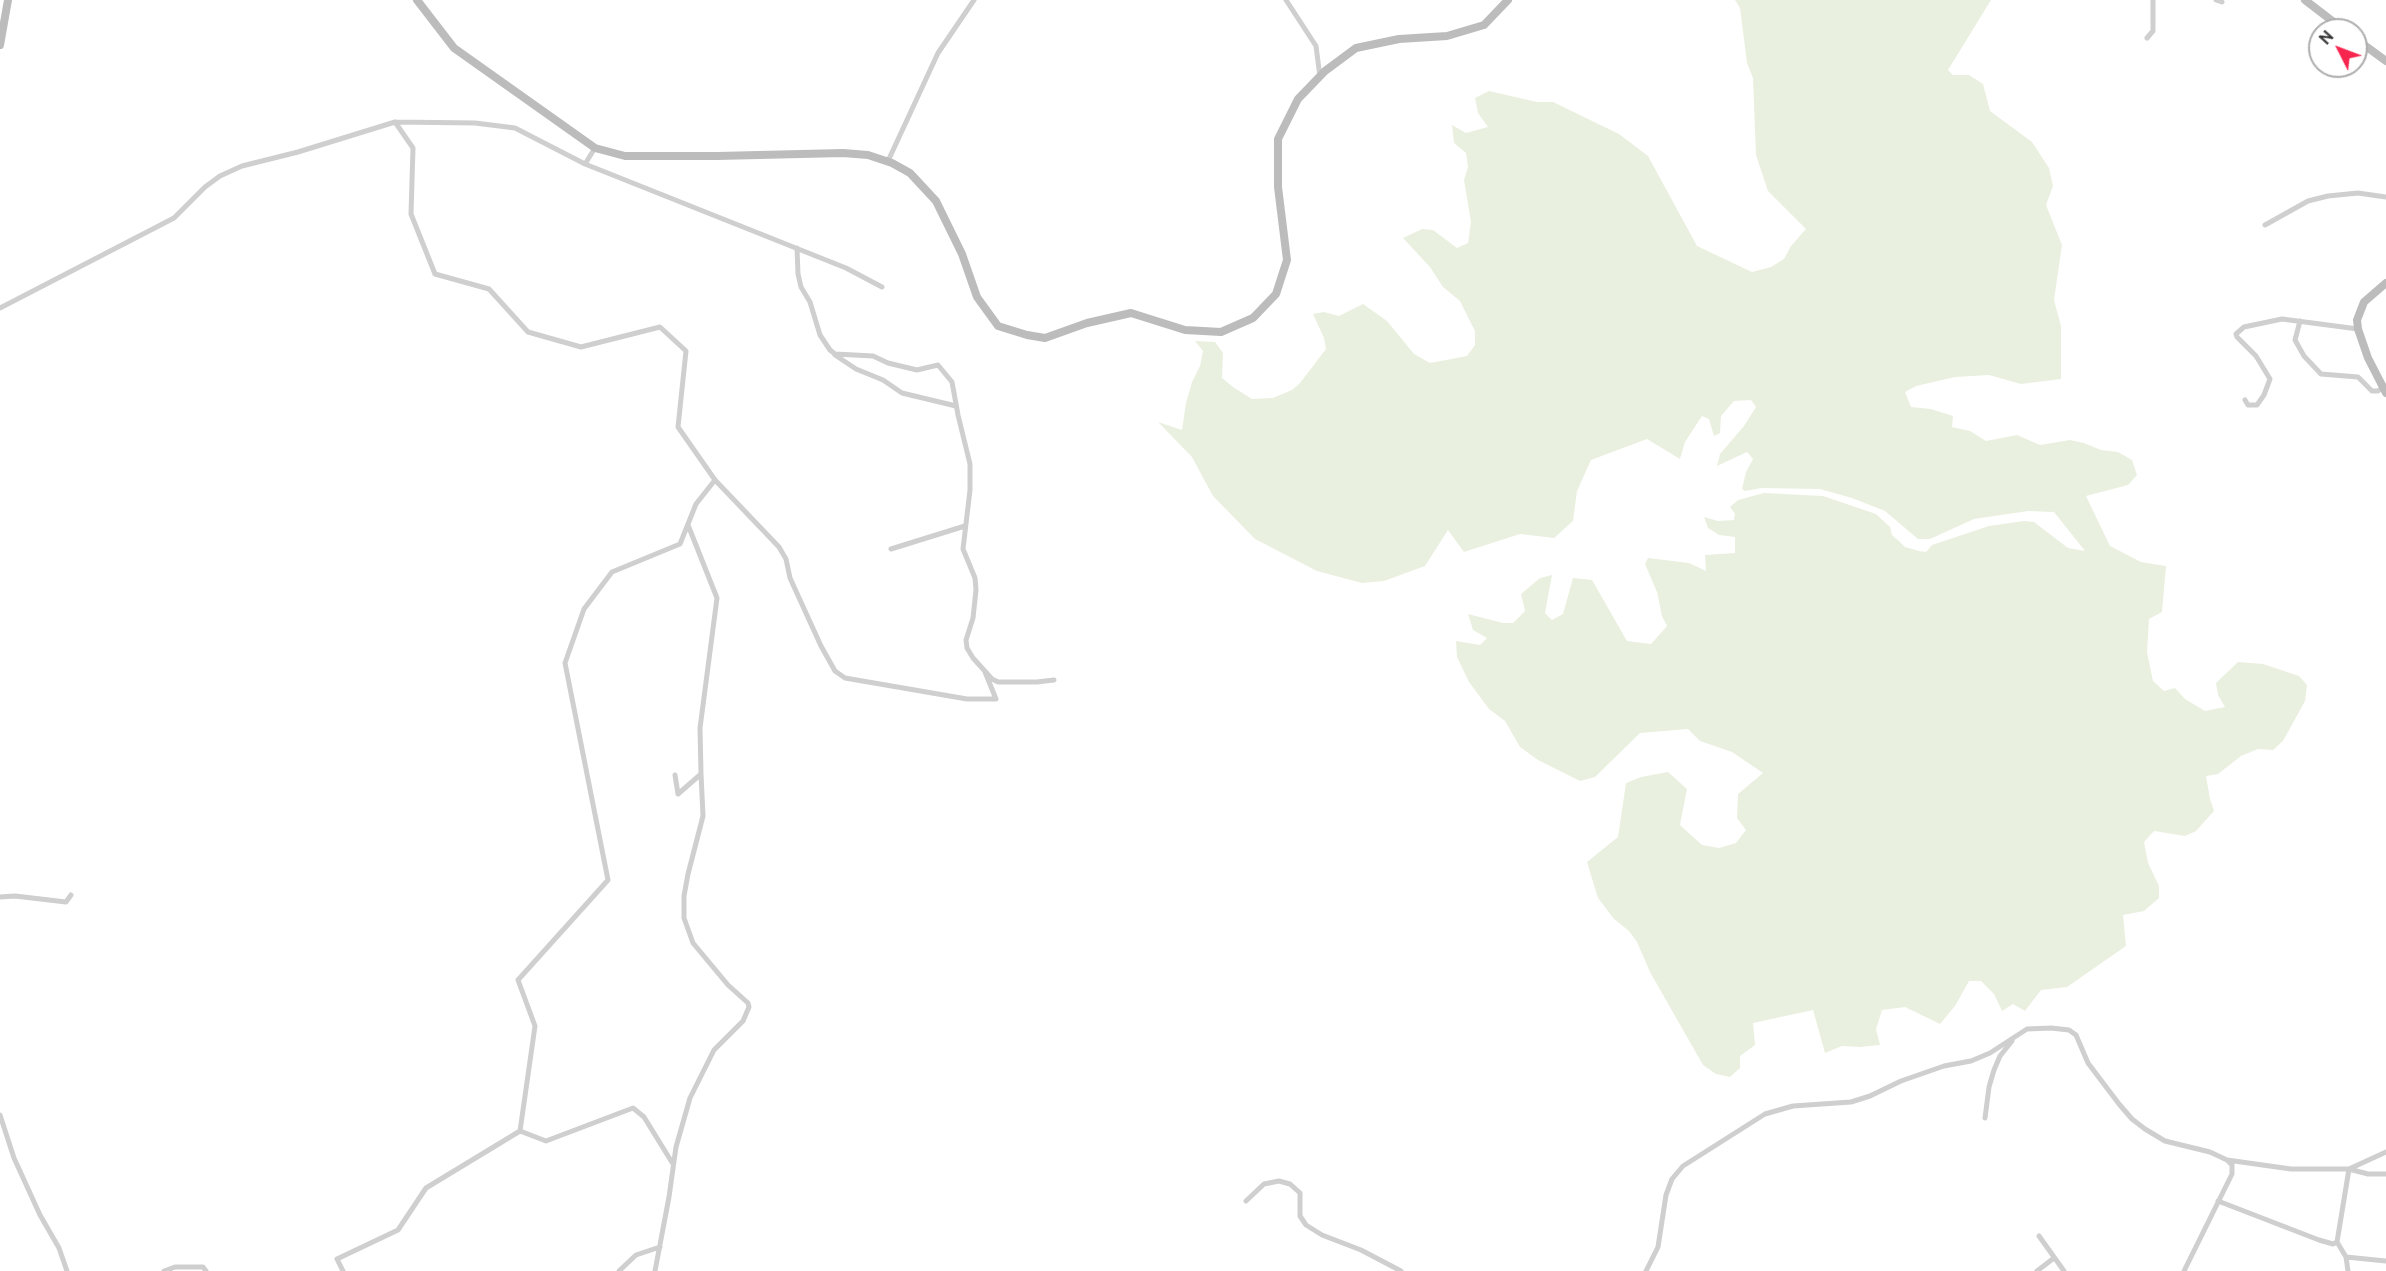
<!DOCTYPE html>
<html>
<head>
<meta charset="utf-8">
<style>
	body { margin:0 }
	#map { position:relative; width:2386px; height:1271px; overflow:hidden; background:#fff; font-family:Ubuntu,sans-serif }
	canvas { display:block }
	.north { position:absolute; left:2308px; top:18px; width:60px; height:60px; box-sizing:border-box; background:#fff; border:2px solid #adadad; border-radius:50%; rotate:312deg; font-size:16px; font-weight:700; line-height:24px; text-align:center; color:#323232 }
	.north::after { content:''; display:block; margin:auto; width:21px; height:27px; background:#f7264f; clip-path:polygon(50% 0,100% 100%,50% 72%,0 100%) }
</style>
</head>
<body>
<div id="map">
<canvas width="2386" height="1271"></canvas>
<div class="north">N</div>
</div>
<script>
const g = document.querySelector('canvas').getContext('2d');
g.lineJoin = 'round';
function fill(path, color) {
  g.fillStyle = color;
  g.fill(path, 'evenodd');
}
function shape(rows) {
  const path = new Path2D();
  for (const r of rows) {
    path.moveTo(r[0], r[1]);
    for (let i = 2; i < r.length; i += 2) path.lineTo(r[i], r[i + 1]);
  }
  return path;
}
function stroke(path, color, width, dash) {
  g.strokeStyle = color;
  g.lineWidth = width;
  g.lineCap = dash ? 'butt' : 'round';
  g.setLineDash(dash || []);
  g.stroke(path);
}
fill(shape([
	[1735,0,1991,0,1948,70,1953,75,1969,75,1983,84,1990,111,2032,142,2049,168,2053,186,2046,205,2062,245,2054,300,2061,326,2061,379,2021,384,1989,375,1955,377,1916,386,1905,392,1911,407,1931,409,1953,416,1952,427,1970,431,1986,441,2017,435,2040,445,2070,440,2084,443,2101,450,2118,452,2132,460,2137,475,2128,485,2086,496,2110,546,2141,562,2166,566,2162,612,2149,619,2147,652,2153,681,2164,691,2175,688,2185,699,2205,711,2225,707,2218,695,2216,683,2238,662,2263,664,2299,676,2307,685,2305,701,2283,741,2273,750,2258,749,2241,756,2218,774,2206,776,2210,799,2214,811,2196,831,2185,836,2154,831,2144,842,2148,863,2159,886,2159,898,2144,911,2123,915,2126,946,2067,987,2041,990,2025,1011,2013,1004,2002,1011,1994,994,1981,981,1969,981,1955,1006,1940,1024,1905,1007,1882,1010,1876,1029,1880,1045,1860,1047,1842,1046,1825,1053,1813,1010,1753,1023,1755,1045,1740,1056,1740,1068,1730,1077,1716,1074,1703,1065,1650,972,1637,942,1629,931,1614,919,1598,898,1587,862,1618,837,1626,783,1641,777,1668,772,1687,789,1680,825,1702,845,1719,848,1736,843,1746,830,1737,818,1738,794,1763,773,1732,752,1700,741,1688,729,1640,733,1595,777,1580,781,1538,760,1520,747,1505,721,1489,709,1469,682,1457,657,1456,641,1480,645,1487,638,1473,630,1468,614,1503,623,1513,623,1525,611,1521,594,1540,578,1552,575,1545,613,1552,620,1563,614,1573,578,1592,580,1627,641,1651,644,1667,626,1662,616,1657,592,1645,564,1648,558,1689,563,1706,571,1705,555,1735,553,1735,537,1719,535,1708,528,1704,517,1718,521,1734,520,1735,514,1730,507,1738,500,1764,493,1823,496,1876,514,1890,527,1892,535,1900,542,1905,547,1919,551,1926,552,1932,545,1989,526,2024,521,2034,522,2068,548,2085,551,2054,512,2028,511,1974,519,1930,539,1918,539,1885,511,1852,498,1820,489,1761,488,1745,491,1742,489,1746,472,1753,459,1747,452,1717,466,1720,454,1744,426,1756,407,1751,400,1734,401,1721,416,1720,433,1714,436,1709,419,1702,416,1685,442,1680,459,1647,439,1591,460,1577,491,1573,521,1554,538,1520,534,1464,552,1448,530,1425,566,1384,581,1362,583,1317,571,1255,539,1213,496,1192,457,1158,422,1182,430,1186,403,1192,382,1200,366,1203,351,1195,341,1215,342,1223,353,1222,378,1233,387,1252,399,1273,398,1292,390,1300,383,1326,349,1324,338,1313,314,1324,312,1339,316,1363,304,1387,321,1414,354,1430,363,1467,356,1475,345,1475,331,1460,301,1443,287,1430,267,1403,238,1422,229,1433,230,1457,248,1468,243,1471,222,1464,180,1468,167,1466,153,1454,143,1452,125,1466,133,1488,127,1478,113,1475,98,1489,91,1537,102,1553,102,1619,134,1648,156,1697,246,1752,272,1771,267,1784,259,1791,246,1806,229,1768,191,1756,155,1753,78,1747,63,1740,8]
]), '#eaf0df');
stroke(shape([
	[1286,0,1316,46,1320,77],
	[2216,0,2222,2],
	[2147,38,2153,31,2153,0],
	[395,122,413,148,411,214,435,274,489,289,528,332,581,347,660,327,686,351,678,427,715,480,696,504,680,544,612,572,584,609,565,663,608,880,518,980,535,1026,520,1131],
	[888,161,938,53,974,0],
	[585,164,595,148],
	[2265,225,2308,201,2328,196,2358,193,2386,197],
	[797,248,798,274,801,287,810,302,820,335,830,350,835,354,873,356,888,363,917,370,938,365,952,382,958,415,970,464,970,490,963,549,975,578,976,590,973,618,966,640,967,648,973,658,992,679,998,682,1037,682,1054,680],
	[0,308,174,218,205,187,220,176,242,166,298,152,395,122,475,123,515,128,585,164,846,268,882,287],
	[2300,321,2295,340,2304,356,2321,374,2358,377,2372,391,2378,391,2385,386],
	[835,355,856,369,883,380,902,393,956,406],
	[2245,400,2248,405,2257,405,2264,395,2270,379,2256,356,2237,337,2236,334,2244,327,2282,319,2358,329],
	[715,480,779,547,786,559,790,578,821,646,835,671,845,678,967,699,996,699,985,672],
	[891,549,965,526],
	[675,775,678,794,701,774,700,728,717,598,688,525],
	[0,897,15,896,66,902,71,895],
	[0,1115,14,1158,40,1215,59,1248,67,1271],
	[1985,1118,1989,1087,1994,1070,2000,1056,2012,1041],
	[2227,1160,2291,1169,2349,1169,2368,1174,2386,1174],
	[1246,1201,1264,1184,1279,1181,1290,1184,1300,1193,1300,1216,1306,1225,1322,1235,1361,1250,1401,1271],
	[2218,1201,2319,1240,2333,1244,2337,1242],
	[2039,1236,2064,1271],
	[2346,1257,2386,1261],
	[164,1271,175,1267,203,1267,206,1271],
	[343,1271,337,1259,398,1230,426,1188,520,1131,546,1141,633,1108,644,1117,673,1164],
	[619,1271,636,1255,660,1247],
	[655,1271,669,1197,676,1147,690,1098,714,1050,743,1021,749,1007,748,1003,728,985,693,943,684,918,684,896,688,874,703,816,701,774],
	[1646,1271,1658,1247,1666,1195,1672,1179,1683,1166,1765,1114,1793,1106,1851,1102,1870,1096,1901,1081,1944,1066,1971,1061,1990,1053,2027,1029,2051,1028,2069,1030,2076,1035,2088,1063,2119,1104,2132,1119,2145,1129,2165,1141,2210,1152,2227,1160,2232,1165,2232,1174,2184,1271],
	[2037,1271,2054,1258],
	[2348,1271,2346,1257,2337,1242,2349,1169,2386,1152]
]), '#cfcfcf', 5);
stroke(shape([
	[417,0,454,48,595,148,625,156,717,156,843,153,868,155,892,163,910,173,936,201,962,254,977,297,998,326,1027,335,1045,338,1087,323,1131,313,1185,330,1221,332,1253,318,1276,294,1287,260,1278,187,1278,139,1298,99,1325,71,1356,48,1399,39,1447,36,1484,25,1508,0],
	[2305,0,2344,30],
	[2356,39,2386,61],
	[0,45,8,0],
	[2386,283,2364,302,2357,320,2358,329,2368,358,2386,393]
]), '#bcbcbc', 8);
</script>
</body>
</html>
